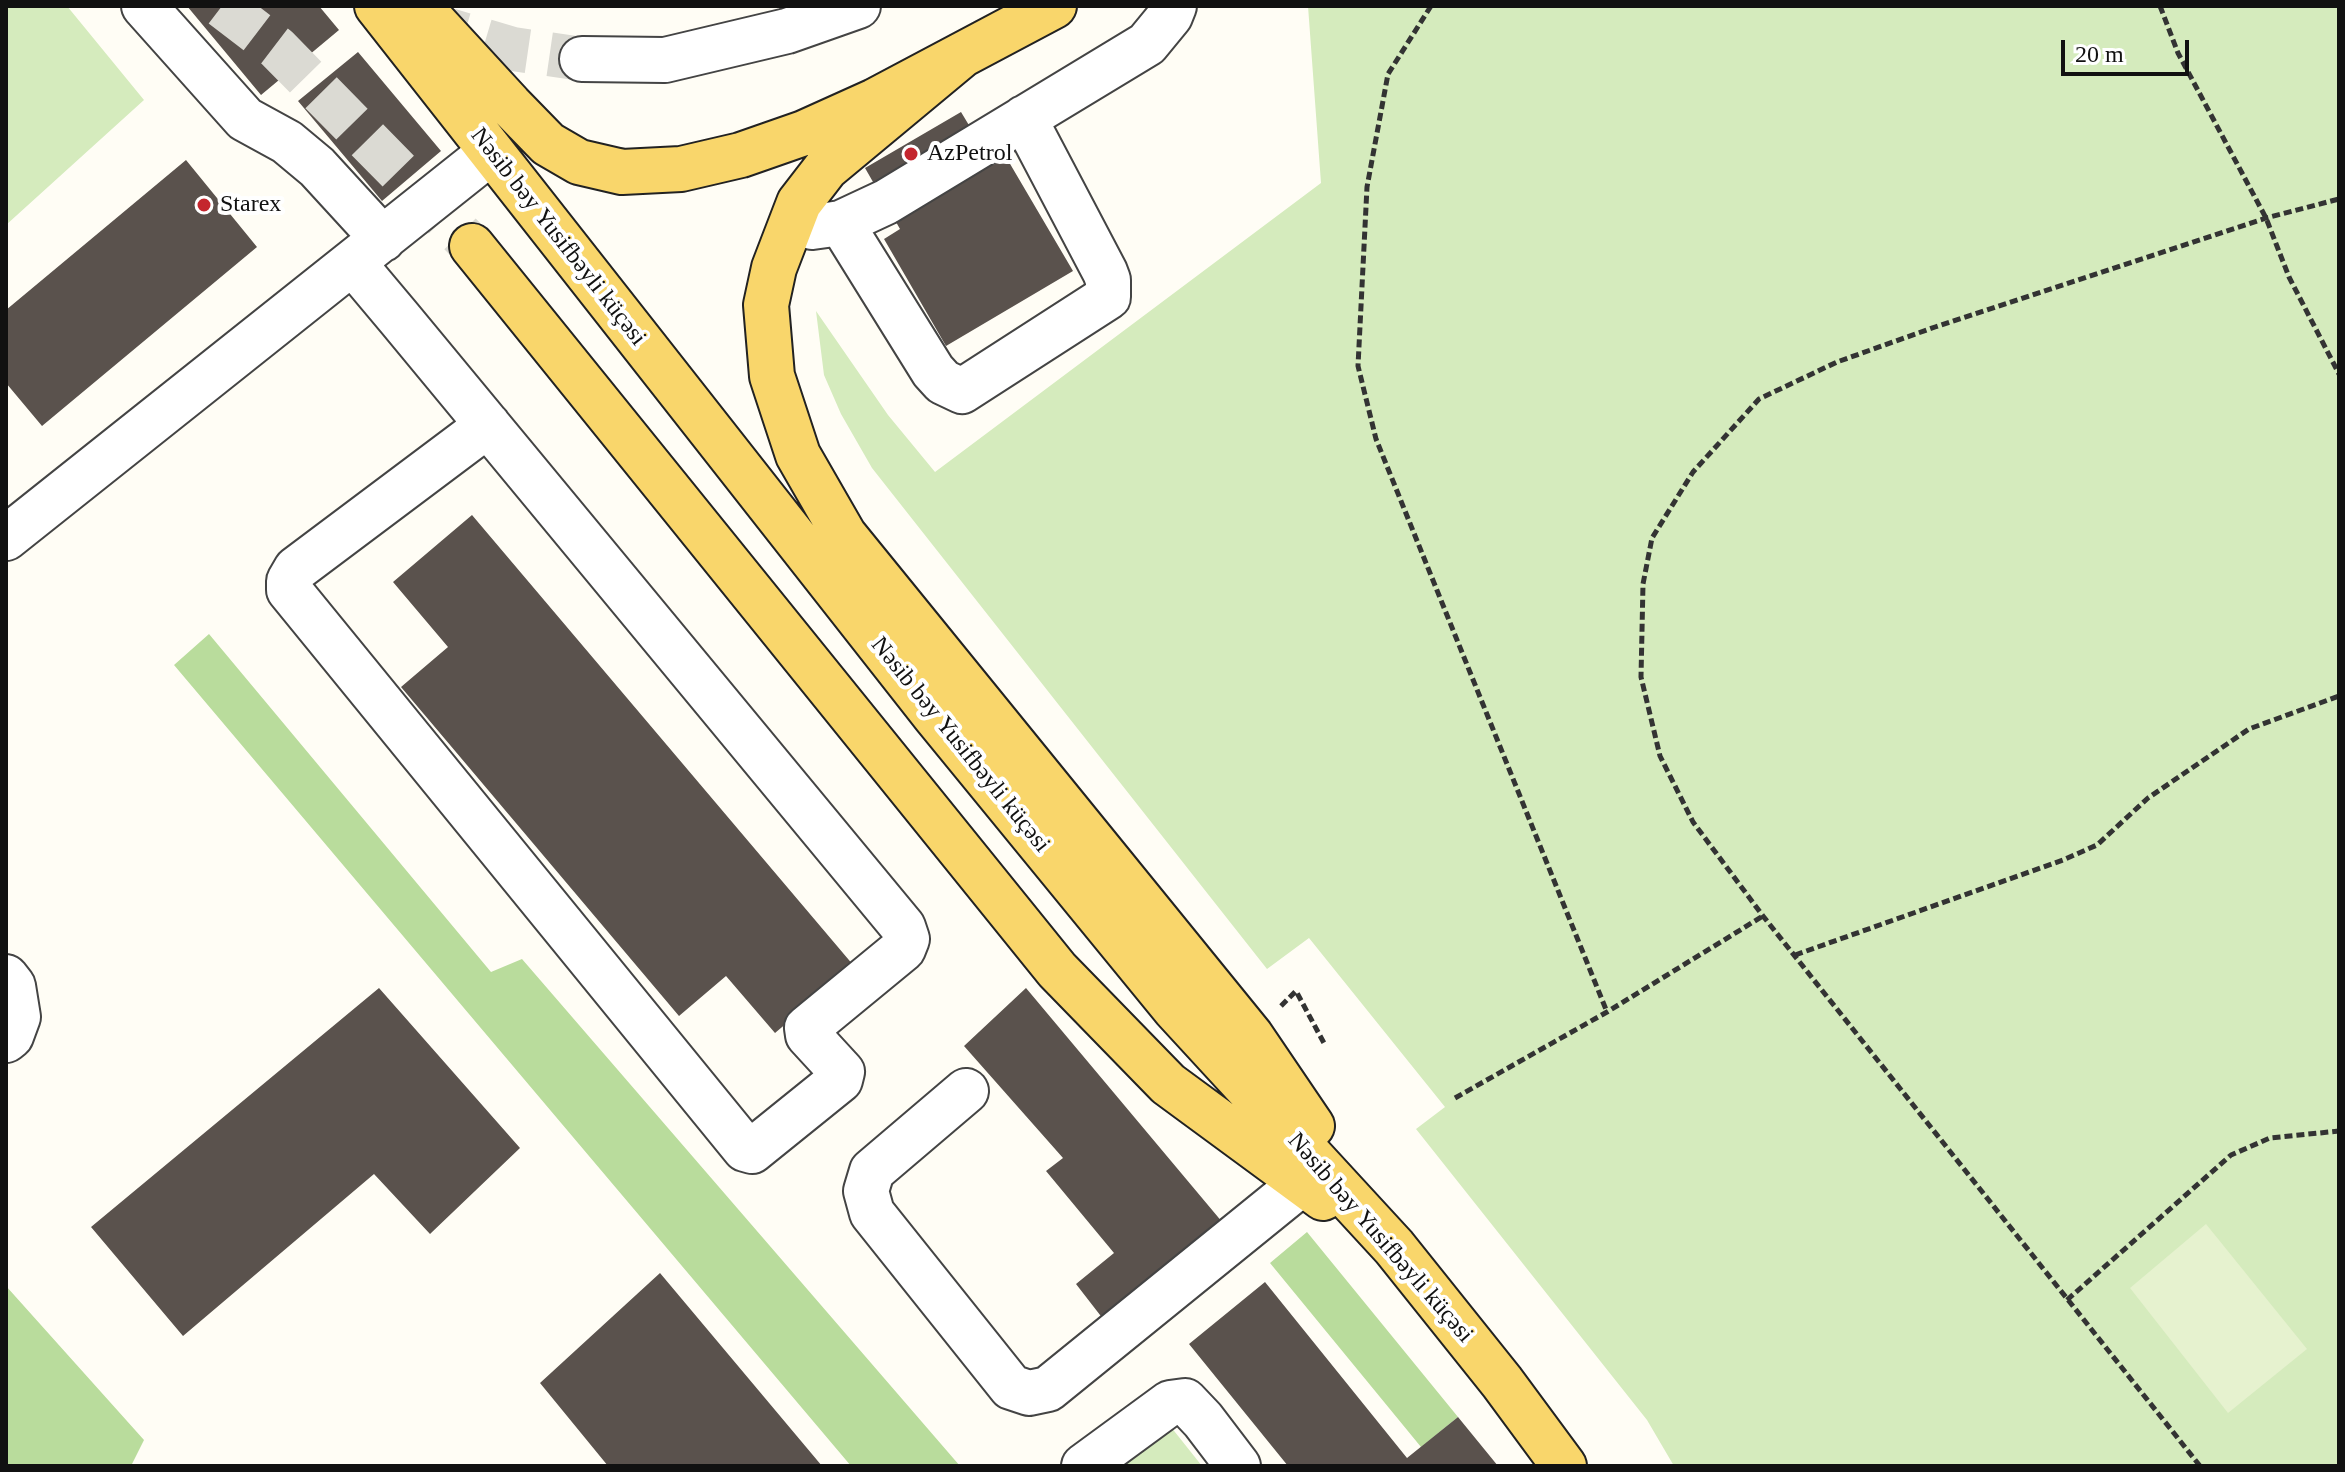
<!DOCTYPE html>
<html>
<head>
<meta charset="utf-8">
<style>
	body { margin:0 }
	#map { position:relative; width:2345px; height:1472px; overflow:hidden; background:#fffdf5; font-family:"Times New Roman",serif }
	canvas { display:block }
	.frame { position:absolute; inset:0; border:8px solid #111; pointer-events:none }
	.scale { position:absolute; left:2061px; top:40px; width:128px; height:36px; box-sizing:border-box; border:4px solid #111; border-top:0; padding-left:10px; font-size:24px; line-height:28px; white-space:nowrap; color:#111; -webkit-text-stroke:6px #fff; paint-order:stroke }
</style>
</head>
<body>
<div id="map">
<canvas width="2345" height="1472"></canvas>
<div class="frame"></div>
<div class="scale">20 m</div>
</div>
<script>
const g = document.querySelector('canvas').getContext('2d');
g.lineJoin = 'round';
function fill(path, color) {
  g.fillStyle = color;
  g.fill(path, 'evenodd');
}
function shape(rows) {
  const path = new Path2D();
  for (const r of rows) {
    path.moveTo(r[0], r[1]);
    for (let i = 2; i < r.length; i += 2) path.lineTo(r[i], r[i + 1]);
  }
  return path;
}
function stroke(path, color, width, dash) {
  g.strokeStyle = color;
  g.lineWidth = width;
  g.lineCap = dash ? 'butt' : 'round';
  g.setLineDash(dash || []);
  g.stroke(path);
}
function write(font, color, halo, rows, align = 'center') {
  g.font = font + ' "Times New Roman",serif';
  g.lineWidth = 8;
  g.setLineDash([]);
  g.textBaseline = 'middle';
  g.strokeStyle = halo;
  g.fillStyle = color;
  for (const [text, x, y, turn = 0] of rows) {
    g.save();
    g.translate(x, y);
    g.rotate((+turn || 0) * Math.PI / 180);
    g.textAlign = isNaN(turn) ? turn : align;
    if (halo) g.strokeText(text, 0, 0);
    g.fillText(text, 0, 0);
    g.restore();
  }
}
fill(shape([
	[6,6,67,6,144,100,6,225],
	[1308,6,2339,6,2339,1466,1674,1466,1647,1420,1416,1129,1445,1107,1309,938,1267,969,872,468,841,414,824,375,816,311,888,415,935,472,1321,183],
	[1167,1422,1202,1466,1110,1466]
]), '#d5ebbd');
fill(shape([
	[209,634,491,972,522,959,960,1466,851,1466,174,665],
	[1307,1232,1458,1417,1421,1447,1270,1263],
	[6,1286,144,1440,131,1466,6,1466]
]), '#b9dc9c');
fill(shape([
	[2206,1224,2307,1349,2228,1413,2130,1288]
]), '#e6f2cf');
fill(shape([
	[187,6,319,6,339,30,261,95],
	[358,52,441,151,382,201,298,101],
	[961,112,993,165,1006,157,1073,271,946,346,884,239,900,229,865,168],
	[186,160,257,247,42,426,6,383,6,310],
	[472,515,854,966,775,1033,726,976,679,1016,401,687,448,647,393,582],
	[379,988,520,1148,430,1234,374,1174,183,1336,91,1227],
	[1026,988,1223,1223,1107,1324,1076,1284,1114,1253,1046,1171,1063,1158,964,1046],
	[660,1273,822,1466,608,1466,540,1383],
	[1265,1282,1407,1458,1458,1417,1498,1466,1288,1466,1189,1344]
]), '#5a524d');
stroke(shape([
	[422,22,513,49,582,59]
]), '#dbdad3', 44, [44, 22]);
stroke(shape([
	[222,6,277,48,472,246]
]), '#dbdad3', 44, [44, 22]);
const minor = shape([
	[144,6,245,119,287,142,317,167,383,239],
	[582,59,665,60,787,31,858,6],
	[841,223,933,371,943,382,962,391,1108,297,1108,280,1105,272,1024,118],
	[812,227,841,223,886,202,1147,44,1170,16,1174,6],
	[353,263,400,319,903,927,907,939,903,949,807,1028,808,1035,842,1072,840,1080,752,1151,745,1149,289,590,289,581,296,569,488,425],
	[6,538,491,152],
	[6,977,13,986,18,1017,11,1036,6,1040],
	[966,1091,872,1171,866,1191,872,1213,1011,1387,1029,1393,1048,1389,1302,1183],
	[1084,1466,1170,1403,1185,1401,1203,1420,1238,1466]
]);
const major = shape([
	[377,6,935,716,1175,1009,1394,1247,1502,1382,1564,1466],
	[419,6,510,105,548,144,579,162,622,172,681,169,741,155,804,133,875,101,1054,6],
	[962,55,826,168,799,203,774,268,766,305,772,376,798,455,844,535,1251,1036,1312,1126],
	[472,246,1057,970,1168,1084,1323,1198]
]);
stroke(minor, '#444', 48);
stroke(major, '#222', 48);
stroke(shape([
	[1431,6,1388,74,1367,187,1358,366,1376,439,1607,1012],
	[2160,6,2178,53,2266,218,2289,277,2339,374],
	[1795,955,2063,860,2097,845,2148,798,2249,729,2339,696],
	[1281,1006,1296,991,1325,1045],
	[1455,1098,1607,1012,1763,916],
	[2067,1300,2231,1155,2270,1138,2339,1131],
	[2200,1466,1763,916,1693,822,1660,756,1641,677,1643,584,1652,538,1693,472,1759,399,1837,362,1935,327,2266,218,2339,199]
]), '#333', 5, [8, 4]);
stroke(minor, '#fff', 44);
stroke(major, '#f9d66b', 44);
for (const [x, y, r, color] of [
	[911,154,8,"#c4262e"],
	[204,205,8,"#c4262e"]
]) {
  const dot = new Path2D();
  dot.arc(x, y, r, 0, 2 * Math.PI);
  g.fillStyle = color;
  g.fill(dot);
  stroke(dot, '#fff', 3);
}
write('24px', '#111', '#fff', [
	["AzPetrol",927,154],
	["Starex",220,205]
], 'left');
write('24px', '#111', '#fff', [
	["Nəsib bəy Yusifbəyli küçəsi",558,237,52],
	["Nəsib bəy Yusifbəyli küçəsi",960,745,51],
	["Nəsib bəy Yusifbəyli küçəsi",1380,1238,49]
]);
</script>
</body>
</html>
